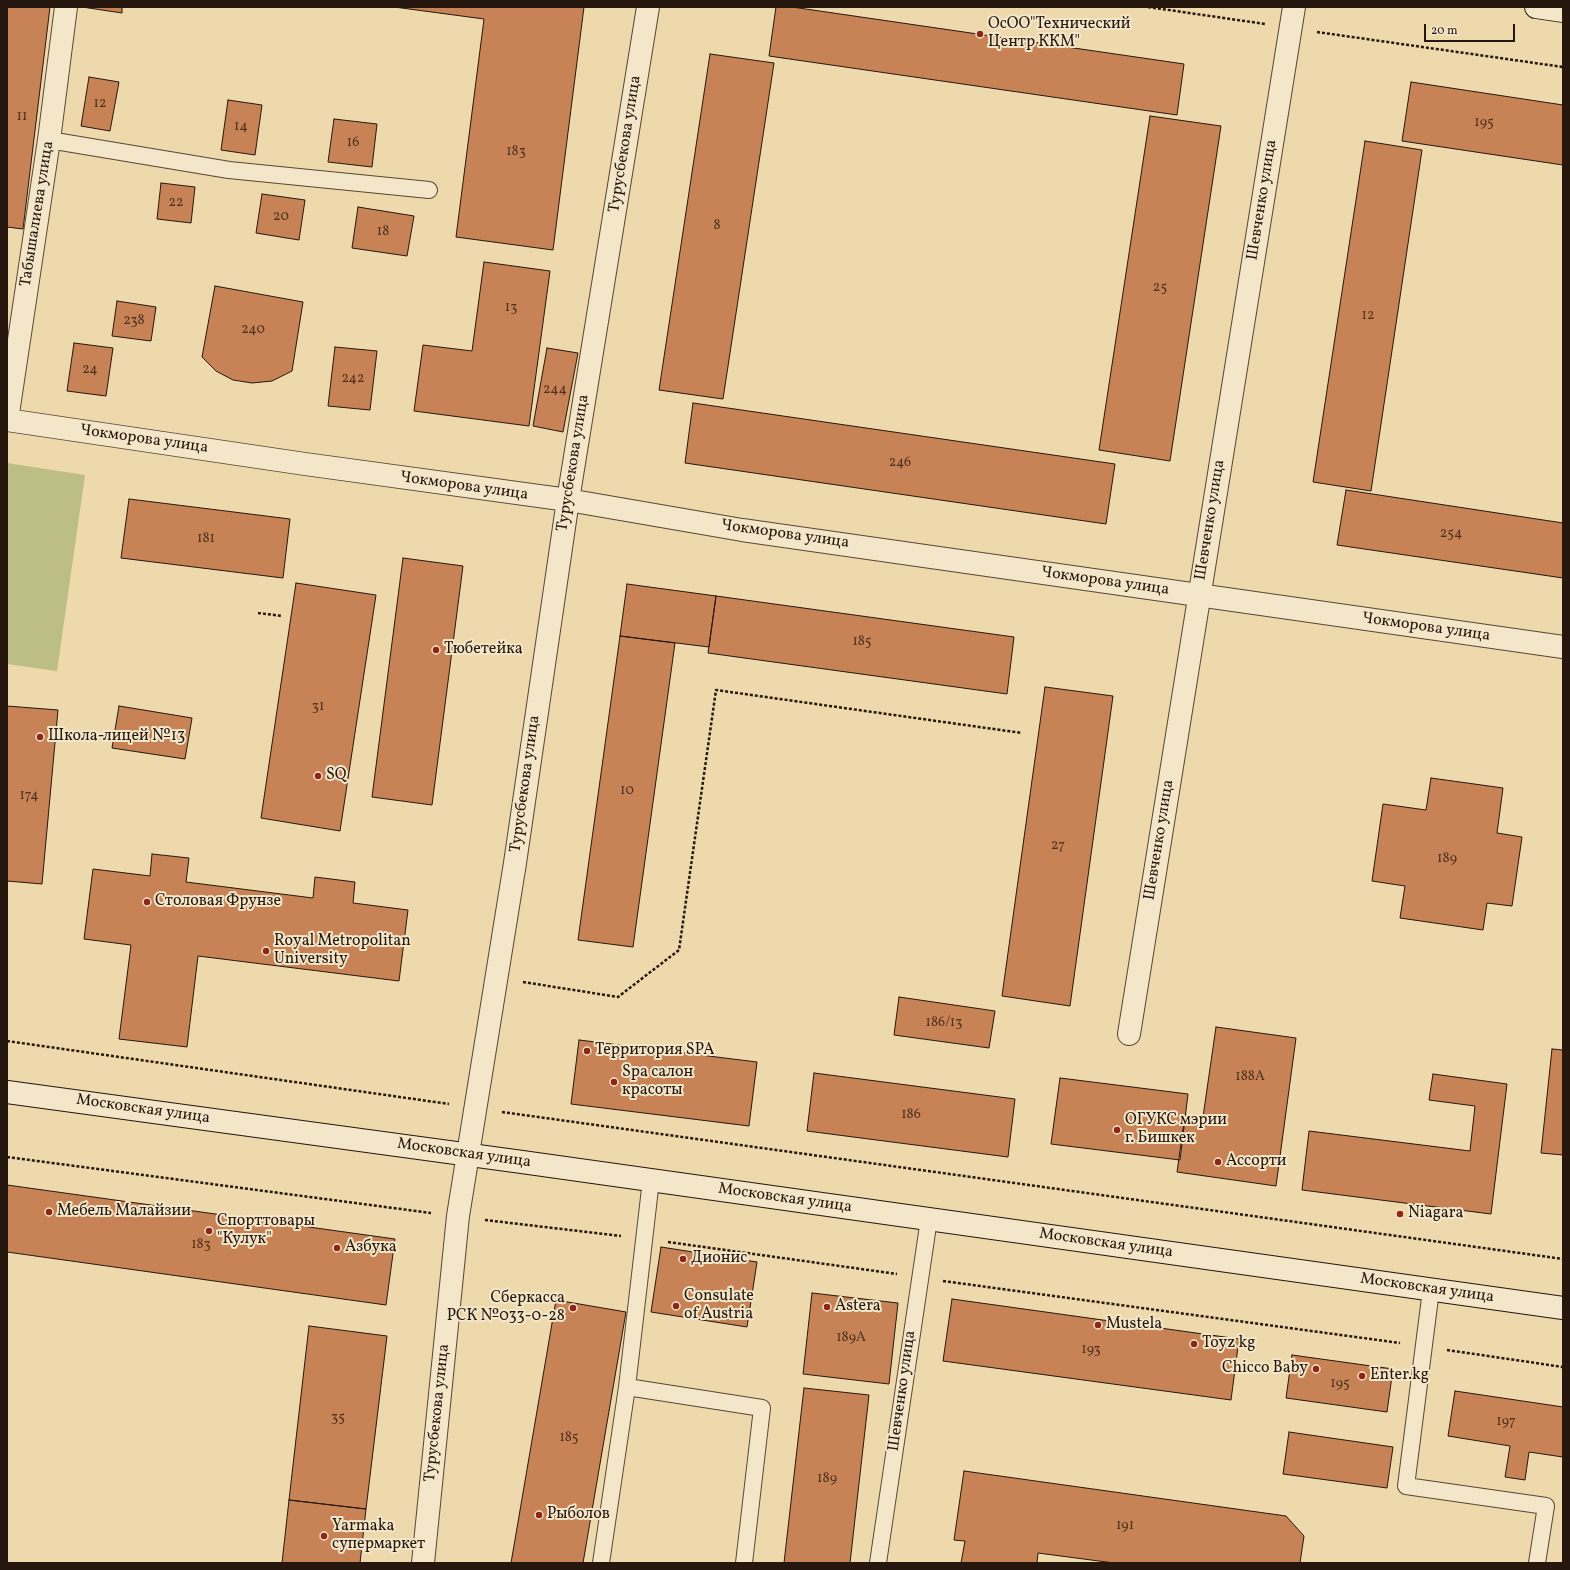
<!DOCTYPE html>
<html>
<head>
<meta charset="utf-8">
<style>
	body { margin:0 }
	#map { position:relative; width:1570px; height:1570px; overflow:hidden; background:#edd9ac; font-family:Vollkorn,serif }
	canvas { display:block }
	.frame { position:absolute; inset:0; border:8px solid #25170d; pointer-events:none }
	.scale { position:absolute; left:1424px; top:24px; width:91px; height:18px; box-sizing:border-box; border:2px solid #25170d; border-top:0; padding-left:5px; font-size:12px; line-height:14px; white-space:nowrap; color:#25170d; -webkit-text-stroke:3px #f3e6c9; paint-order:stroke }
</style>
</head>
<body>
<div id="map">
<canvas width="1570" height="1570"></canvas>
<div class="frame"></div>
<div class="scale">20 m</div>
</div>
<script>
const g = document.querySelector('canvas').getContext('2d');
g.lineJoin = 'round';
function fill(path, color) {
  g.fillStyle = color;
  g.fill(path, 'evenodd');
}
function shape(rows) {
  const path = new Path2D();
  for (const r of rows) {
    path.moveTo(r[0], r[1]);
    for (let i = 2; i < r.length; i += 2) path.lineTo(r[i], r[i + 1]);
  }
  return path;
}
function stroke(path, color, width, dash) {
  g.strokeStyle = color;
  g.lineWidth = width;
  g.lineCap = dash ? 'butt' : 'round';
  g.setLineDash(dash || []);
  g.stroke(path);
}
function write(font, color, halo, rows, align = 'center') {
  g.font = font + ' Vollkorn,serif';
  g.lineWidth = 4;
  g.setLineDash([]);
  g.textBaseline = 'middle';
  g.strokeStyle = halo;
  g.fillStyle = color;
  for (const [text, x, y, turn = 0] of rows) {
    g.save();
    g.translate(x, y);
    g.rotate((+turn || 0) * Math.PI / 180);
    g.textAlign = isNaN(turn) ? turn : align;
    if (halo) g.strokeText(text, 0, 0);
    g.fillText(text, 0, 0);
    g.restore();
  }
}
fill(shape([
	[7,463,85,475,57,671,7,664]
]), '#bdbe86');
const building = shape([
	[7,7,50,7,23,229,7,227,7,7],
	[82,7,122,7,122,13,82,7],
	[394,7,584,7,553,250,456,237,484,19,394,7],
	[776,7,792,7,1184,64,1177,115,769,56,776,7],
	[710,54,774,63,723,399,659,390,710,54],
	[89,77,119,82,110,131,81,126,89,77],
	[1411,82,1563,105,1563,165,1402,141,1411,82],
	[228,100,262,105,255,155,221,150,228,100],
	[1150,116,1221,126,1170,461,1099,450,1150,116],
	[334,119,377,124,372,167,328,162,334,119],
	[1365,141,1422,150,1371,491,1313,482,1365,141],
	[161,183,195,187,191,223,157,219,161,183],
	[262,194,305,200,299,240,256,233,262,194],
	[358,207,414,216,407,256,352,248,358,207],
	[484,262,550,271,529,426,414,411,423,345,472,351,484,262],
	[215,286,303,302,292,371,272,381,252,383,233,380,216,371,202,357,215,286],
	[117,301,156,307,151,341,112,336,117,301],
	[74,343,113,348,106,396,67,391,74,343],
	[335,347,377,351,370,410,328,406,335,347],
	[547,348,578,353,563,432,533,426,547,348],
	[693,403,1115,464,1106,524,685,463,693,403],
	[1346,490,1563,523,1563,578,1337,545,1346,490],
	[129,499,290,519,283,578,121,558,129,499],
	[403,558,463,566,432,805,372,797,403,558],
	[296,583,376,595,340,831,261,818,296,583],
	[627,584,716,596,709,647,620,636,627,584],
	[716,596,1014,637,1007,694,708,653,716,596],
	[620,636,675,643,633,947,578,940,620,636],
	[1045,687,1113,696,1070,1006,1002,996,1045,687],
	[7,706,58,710,42,884,7,881,7,706],
	[119,706,192,718,185,759,112,748,119,706],
	[1431,778,1503,788,1497,833,1522,837,1512,906,1487,903,1483,930,1400,918,1405,886,1372,881,1383,804,1426,810,1431,778],
	[152,854,189,858,186,882,313,898,315,877,355,882,353,903,408,910,399,981,198,956,187,1047,119,1039,131,945,84,939,93,869,150,876,152,854],
	[899,997,995,1011,989,1048,894,1035,899,997],
	[1216,1027,1296,1038,1276,1186,1177,1172,1185,1115,1203,1117,1216,1027],
	[579,1040,757,1062,749,1126,571,1104,579,1040],
	[1552,1049,1563,1050,1563,1155,1541,1153,1552,1049],
	[814,1073,1015,1099,1008,1157,807,1131,814,1073],
	[1433,1074,1507,1084,1491,1214,1302,1190,1309,1131,1470,1151,1475,1106,1429,1100,1433,1074],
	[1060,1078,1188,1094,1180,1160,1051,1144,1060,1078],
	[7,1185,395,1239,386,1305,7,1252,7,1185],
	[661,1247,757,1262,747,1327,651,1312,661,1247],
	[812,1293,898,1303,889,1384,803,1374,812,1293],
	[952,1299,1239,1339,1231,1400,943,1361,952,1299],
	[556,1300,626,1312,583,1563,511,1563,556,1300],
	[309,1326,387,1336,366,1509,289,1500,309,1326],
	[1292,1355,1393,1369,1387,1412,1286,1398,1292,1355],
	[804,1388,869,1395,850,1563,784,1563,804,1388],
	[1455,1391,1563,1407,1563,1457,1529,1452,1525,1480,1505,1477,1510,1446,1448,1436,1455,1391],
	[1289,1432,1393,1447,1387,1488,1283,1474,1289,1432],
	[964,1471,1286,1516,1304,1536,1300,1563,1114,1563,1038,1553,1037,1563,961,1563,965,1541,954,1540,964,1471],
	[289,1500,366,1509,360,1563,282,1563,289,1500]
]);
fill(building, '#c78356');
stroke(building, '#25170d', 1);
const lane = shape([
	[49,140,229,170,429,190],
	[1431,1290,1406,1486,1546,1506,1537,1563],
	[627,1387,762,1408,744,1563],
	[601,1563,627,1387,651,1180],
	[878,1563,929,1219]
]);
const street = shape([
	[7,420,305,464,568,500,742,530,1563,647],
	[7,420,49,140,66,7],
	[1129,1034,1294,7],
	[423,1563,458,1216,515,863,568,500,648,7]
]);
const secondary = shape([
	[1536,7,1563,11],
	[7,1092,522,1162,1563,1308]
]);
stroke(lane, '#574835', 18);
stroke(street, '#574835', 24);
stroke(secondary, '#25170d', 24);
stroke(shape([
	[1148,7,1265,24],
	[1317,32,1563,67],
	[258,613,282,616],
	[523,982,618,997,679,950,716,690,1022,733],
	[7,1041,449,1104],
	[502,1112,1563,1259],
	[7,1157,431,1213],
	[485,1220,621,1236],
	[668,1242,897,1274],
	[943,1281,1400,1343],
	[1447,1350,1563,1367]
]), '#25170d', 2.5, [3, 2]);
stroke(lane, '#f3e6c9', 16);
stroke(street, '#f3e6c9', 22);
stroke(secondary, '#f3e6c9', 22);
for (const [x, y, r, color] of [
	[980,34,4,"#8f2418"],
	[436,650,4,"#8f2418"],
	[40,737,4,"#8f2418"],
	[318,776,4,"#8f2418"],
	[147,902,4,"#8f2418"],
	[266,951,4,"#8f2418"],
	[587,1051,4,"#8f2418"],
	[614,1082,4,"#8f2418"],
	[1117,1130,4,"#8f2418"],
	[1218,1162,4,"#8f2418"],
	[49,1212,4,"#8f2418"],
	[1400,1214,4,"#8f2418"],
	[209,1231,4,"#8f2418"],
	[337,1248,4,"#8f2418"],
	[683,1259,4,"#8f2418"],
	[676,1306,4,"#8f2418"],
	[827,1307,4,"#8f2418"],
	[573,1308,4,"#8f2418"],
	[1098,1325,4,"#8f2418"],
	[1194,1344,4,"#8f2418"],
	[1316,1369,4,"#8f2418"],
	[1362,1376,4,"#8f2418"],
	[539,1515,4,"#8f2418"],
	[324,1536,4,"#8f2418"]
]) {
  const dot = new Path2D();
  dot.arc(x, y, r, 0, 2 * Math.PI);
  g.fillStyle = color;
  g.fill(dot);
  stroke(dot, '#f3e6c9', 1.5);
}
write('14px', '#4e321f', null, [
	["12",100,104],
	["11",22,117],
	["195",1484,123],
	["14",241,127],
	["16",353,143],
	["183",516,152],
	["22",176,203],
	["20",281,217],
	["8",717,226],
	["18",383,232],
	["25",1160,288],
	["13",511,308],
	["12",1368,316],
	["238",134,321],
	["240",253,330],
	["24",90,370],
	["242",353,379],
	["244",555,390],
	["246",900,463],
	["254",1451,534],
	["181",206,539],
	["185",862,642],
	["31",318,707],
	["10",627,791],
	["174",29,796],
	["27",1058,846],
	["189",1447,859],
	["186/13",944,1023],
	["188А",1250,1077],
	["186",911,1115],
	["183",201,1245],
	["189А",851,1338],
	["193",1091,1350],
	["195",1340,1384],
	["35",338,1418],
	["197",1506,1422],
	["185",569,1438],
	["189",827,1479],
	["191",1125,1526]
]);
write('16px', '#25170d', '#f3e6c9', [
	["ОсОО\"Технический",988,25],
	["Центр ККМ\"",988,43],
	["Тюбетейка",444,650],
	["Школа-лицей №13",48,737],
	["SQ",326,776],
	["Столовая Фрунзе",155,902],
	["Royal Metropolitan",274,942],
	["University",274,960],
	["Территория SPA",595,1051],
	["Spa салон",622,1073],
	["красоты",622,1091],
	["ОГУКС мэрии",1125,1121],
	["г. Бишкек",1125,1139],
	["Ассорти",1226,1162],
	["Мебель Малайзии",57,1212],
	["Niagara",1408,1214],
	["Спорттовары",217,1222],
	["\"Кулук\"",217,1240],
	["Азбука",345,1248],
	["Дионис",691,1259],
	["Consulate",684,1297],
	["of Austria",684,1315],
	["Сберкасса",565,1299,"right"],
	["РСК №033-0-28",565,1317,"right"],
	["Astera",835,1307],
	["Mustela",1106,1325],
	["Toyz kg",1202,1344],
	["Chicco Baby",1308,1369,"right"],
	["Enter.kg",1370,1376],
	["Рыболов",547,1515],
	["Yarmaka",332,1527],
	["супермаркет",332,1545]
], 'left');
write('16px', '#25170d', '#f3e6c9', [
	["Турусбекова улица",626,144,-81],
	["Шевченко улица",1263,200,-81],
	["Табышалиева улица",38,214,-81],
	["Чокморова улица",144,440,8],
	["Турусбекова улица",574,463,-81],
	["Чокморова улица",464,487,8],
	["Шевченко улица",1211,520,-81],
	["Чокморова улица",785,535,8],
	["Чокморова улица",1105,582,8],
	["Чокморова улица",1426,628,8],
	["Турусбекова улица",526,784,-82],
	["Шевченко улица",1160,840,-81],
	["Московская улица",143,1110,8],
	["Московская улица",464,1154,8],
	["Московская улица",785,1199,8],
	["Московская улица",1106,1244,8],
	["Московская улица",1427,1289,8],
	["Шевченко улица",903,1391,-82],
	["Турусбекова улица",438,1413,-84]
]);
</script>
</body>
</html>
